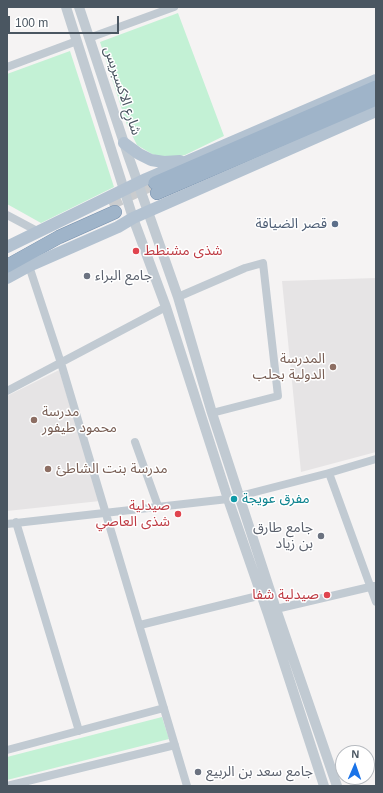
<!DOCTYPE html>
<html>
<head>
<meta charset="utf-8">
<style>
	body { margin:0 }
	#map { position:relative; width:383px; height:793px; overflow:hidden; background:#f5f3f3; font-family:Helvetica,sans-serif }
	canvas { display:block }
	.frame { position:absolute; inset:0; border:8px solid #4a5661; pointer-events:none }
	.north { position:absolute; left:335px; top:745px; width:40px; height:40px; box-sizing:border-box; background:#fff; border:1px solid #b7bbc0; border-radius:50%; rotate:2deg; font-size:11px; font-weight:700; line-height:16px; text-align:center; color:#4a5661 }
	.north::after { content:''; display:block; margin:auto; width:14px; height:18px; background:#1a73e8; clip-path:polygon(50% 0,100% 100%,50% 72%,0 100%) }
	.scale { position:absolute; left:8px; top:16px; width:111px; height:18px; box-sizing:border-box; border:2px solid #4a5661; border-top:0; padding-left:5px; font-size:12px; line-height:14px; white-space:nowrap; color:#4a5661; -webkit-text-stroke:3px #fff; paint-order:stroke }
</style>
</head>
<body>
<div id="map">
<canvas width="383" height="793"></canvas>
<div class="frame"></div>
<div class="north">N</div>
<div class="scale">100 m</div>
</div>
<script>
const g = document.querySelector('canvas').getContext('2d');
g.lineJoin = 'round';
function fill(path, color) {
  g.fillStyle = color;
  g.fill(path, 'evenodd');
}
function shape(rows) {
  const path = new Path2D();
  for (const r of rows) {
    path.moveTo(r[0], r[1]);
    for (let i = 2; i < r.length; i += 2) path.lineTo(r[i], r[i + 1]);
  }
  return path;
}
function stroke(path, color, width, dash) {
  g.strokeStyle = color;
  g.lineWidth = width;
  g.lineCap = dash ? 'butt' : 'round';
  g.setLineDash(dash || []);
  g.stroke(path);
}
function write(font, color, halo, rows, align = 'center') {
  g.font = font + ' Helvetica,"Noto Sans Arabic",sans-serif';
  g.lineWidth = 3;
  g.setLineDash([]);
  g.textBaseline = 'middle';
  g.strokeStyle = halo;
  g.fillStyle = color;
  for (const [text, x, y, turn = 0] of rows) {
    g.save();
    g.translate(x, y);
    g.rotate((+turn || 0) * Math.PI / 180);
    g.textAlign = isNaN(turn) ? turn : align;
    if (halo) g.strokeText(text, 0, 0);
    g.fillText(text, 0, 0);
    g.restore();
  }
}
fill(shape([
	[376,278,376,452,301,472,282,281],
	[59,370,100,501,7,511,7,396]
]), '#e6e4e5');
fill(shape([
	[178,13,224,136,185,155,168,159,152,154,137,145,127,125,100,42],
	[70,51,114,187,41,223,7,204,7,74],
	[162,717,169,739,7,780,7,757]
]), '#c3f1d5');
stroke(shape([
	[109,204,155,183]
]), '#caccce', 13, [13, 6]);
const trunk = shape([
	[155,183,376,87],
	[157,193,376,99],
	[7,266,59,237,115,212]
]);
stroke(trunk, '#7690ad', 14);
stroke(shape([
	[89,38,174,7],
	[7,67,77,41],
	[7,215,39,232],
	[29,266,61,363,187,786],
	[178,297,245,268,263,263,278,396,212,413],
	[7,391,166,307],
	[135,442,158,506],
	[329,473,376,602],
	[16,522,79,731],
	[7,524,228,499,329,473,376,459],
	[276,609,374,586],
	[140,625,262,595],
	[7,750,164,708],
	[7,786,175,745]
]), '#c1cad2', 8);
stroke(shape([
	[66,7,133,218,166,307,228,499,268,614,324,786],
	[79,7,128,155,178,297,212,413,276,609,337,786]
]), '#c1cad2', 10);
stroke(shape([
	[124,143,139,154,151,160,164,162,180,161],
	[7,247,146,179,376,80],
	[7,278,29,266,118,227,133,218,376,111]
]), '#b3c2d1', 12);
stroke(trunk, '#9fb4c9', 13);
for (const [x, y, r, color] of [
	[335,224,4,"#5c6f8a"],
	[136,251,4,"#e0444e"],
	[87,276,4,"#6b7280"],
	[333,367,4,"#8d6e63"],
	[34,420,4,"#8d6e63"],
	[48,469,4,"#8d6e63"],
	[234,499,4,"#0f9aa8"],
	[178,514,4,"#e0444e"],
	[321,536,4,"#6b7280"],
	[327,595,4,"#e0444e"],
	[198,772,4,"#6b7280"]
]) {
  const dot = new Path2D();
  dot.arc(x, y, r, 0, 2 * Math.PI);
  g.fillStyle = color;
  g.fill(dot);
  stroke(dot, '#fff', 1.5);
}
write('14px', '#4a5661', '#fff', [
	["شارع الاكسبريس",122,91,72]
]);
write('14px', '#4e5e75', '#fff', [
	["قصر الضيافة",327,224]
], 'right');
write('14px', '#be3a42', '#fff', [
	["شذى مشنطط",144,251,"left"],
	["صيدلية",170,506],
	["شذى العاصي",170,522],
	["صيدلية شفا",319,595]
], 'right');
write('14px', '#5b616d', '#fff', [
	["جامع البراء",95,276],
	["جامع طارق",313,528,"right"],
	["بن زياد",313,544,"right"],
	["جامع سعد بن الربيع",206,772]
], 'left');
write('14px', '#785e54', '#fff', [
	["المدرسة",325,359,"right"],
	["الدولية بحلب",325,375,"right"],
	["مدرسة",42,412],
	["محمود طيفور",42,428],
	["مدرسة بنت الشاطئ",56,469]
], 'left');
write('14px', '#0d838f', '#fff', [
	["مفرق عويجة",242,499]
], 'left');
</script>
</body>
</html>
